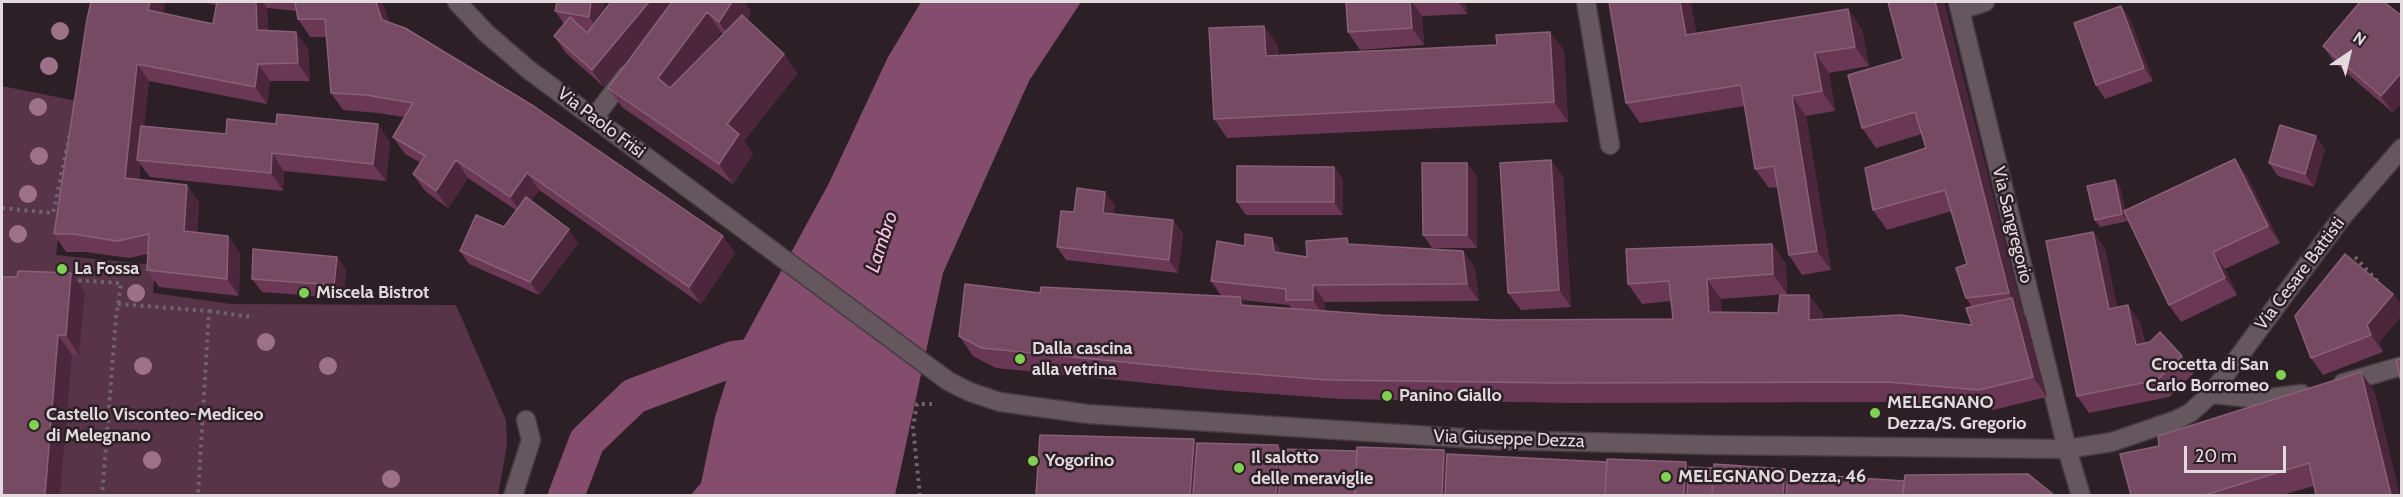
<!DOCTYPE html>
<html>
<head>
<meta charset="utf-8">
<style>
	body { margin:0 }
	#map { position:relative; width:2403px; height:497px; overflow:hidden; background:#2c1f26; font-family:Cabin,sans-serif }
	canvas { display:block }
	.frame { position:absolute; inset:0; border:3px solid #e3dade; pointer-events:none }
	.north { position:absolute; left:2319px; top:24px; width:60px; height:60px; -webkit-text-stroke:4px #2c1f26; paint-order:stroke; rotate:35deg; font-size:16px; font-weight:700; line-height:24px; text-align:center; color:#e3dade }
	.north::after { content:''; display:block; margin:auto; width:21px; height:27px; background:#e3dade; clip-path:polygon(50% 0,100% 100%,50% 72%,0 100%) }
	.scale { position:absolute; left:2184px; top:446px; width:102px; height:27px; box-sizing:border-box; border:3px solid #e3dade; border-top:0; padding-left:8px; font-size:18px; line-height:21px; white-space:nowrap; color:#e3dade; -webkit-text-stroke:4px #2c1f26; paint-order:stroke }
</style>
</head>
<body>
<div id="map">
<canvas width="2403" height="497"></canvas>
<div class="frame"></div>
<div class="north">N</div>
<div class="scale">20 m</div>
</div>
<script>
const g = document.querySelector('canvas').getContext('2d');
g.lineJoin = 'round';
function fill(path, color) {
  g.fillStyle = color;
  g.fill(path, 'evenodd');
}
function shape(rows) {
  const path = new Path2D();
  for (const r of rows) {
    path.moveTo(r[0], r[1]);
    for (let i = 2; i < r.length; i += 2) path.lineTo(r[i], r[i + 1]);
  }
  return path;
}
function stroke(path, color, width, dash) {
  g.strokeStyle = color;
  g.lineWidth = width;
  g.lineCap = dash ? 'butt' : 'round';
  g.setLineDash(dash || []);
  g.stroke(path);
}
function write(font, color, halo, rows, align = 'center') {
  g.font = font + ' Cabin,sans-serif';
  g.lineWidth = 5;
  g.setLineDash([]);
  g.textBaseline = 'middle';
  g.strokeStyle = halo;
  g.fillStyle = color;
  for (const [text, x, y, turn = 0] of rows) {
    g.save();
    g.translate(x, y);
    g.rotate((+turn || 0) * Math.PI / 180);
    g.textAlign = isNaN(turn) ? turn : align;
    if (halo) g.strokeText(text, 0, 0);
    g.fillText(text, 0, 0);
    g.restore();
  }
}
fill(shape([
	[2,86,77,101,56,255,155,265,153,293,231,304,456,305,506,420,507,445,498,495,2,495]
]), '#573448');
fill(shape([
	[921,2,1081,2,1029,81,943,273,895,495,690,496,701,483,715,417,733,359,829,183,888,57]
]), '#854d6d');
stroke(shape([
	[566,496,587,441,634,396,733,359,782,354]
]), '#854d6d', 36);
const minor = shape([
	[457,2,486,33,529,70,948,381,970,392,1000,402,1088,414,1493,440,1712,445,2067,449,2112,442,2176,420,2190,413,2211,394,2343,216,2402,148],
	[1586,2,1610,145],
	[1958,2,2067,449,2081,496],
	[1961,10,1985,2],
	[594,118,627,74],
	[2343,383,2402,366],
	[2211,394,2262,399,2302,394],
	[513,496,531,440,526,420]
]);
stroke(minor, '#463b41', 21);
stroke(shape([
	[2,208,53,213,70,134],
	[2355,257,2380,284],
	[71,280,121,283,116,318,102,496],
	[118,304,209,311,198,496],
	[209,311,251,317],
	[920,496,913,427,917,404,932,404]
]), '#70646a', 4, [3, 4.5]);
stroke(minor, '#66575f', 18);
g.fillStyle = '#9d7188';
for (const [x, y] of [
	[60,31],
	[49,66],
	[38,107],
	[39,156],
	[28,194],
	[18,234],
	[136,293],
	[266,342],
	[143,366],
	[328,366],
	[152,460],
	[391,479]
]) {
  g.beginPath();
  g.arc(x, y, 9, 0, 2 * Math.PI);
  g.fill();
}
fill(shape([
	[165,2,163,13,213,24,216,5,202,2,383,2,383,5,389,22,735,253,701,304,539,190,531,201,578,243,539,295,469,264,460,251,504,227,516,210,468,178,448,208,425,191,413,174,421,163,405,154,393,137,404,117,378,113,343,110,331,93,327,37,310,37,298,19,297,11,267,8,268,31,308,49,310,81,270,81,267,104,149,81,144,126,226,134,390,142,386,181,284,171,283,191,150,177,140,164,139,179,199,202,197,233,228,236,240,253,239,296,159,287,147,270,148,254,129,258,85,252,66,252,54,234],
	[611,2,745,2,751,13,747,20,784,54,797,74,744,141,753,154,733,184,622,107,608,88,644,39,604,87,566,53,554,36,564,24,555,11,604,11],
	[721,32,723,34,709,47],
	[1346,2,1466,2,1467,14,1422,16,1424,45,1360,50,1348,32],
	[1888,2,1944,2,2022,312,2026,317,2047,397,1993,410,1902,402,1571,403,1341,399,1217,390,996,368,973,356,959,336,1040,293,1222,297,1211,281,1283,253,1307,257,1351,244,1463,251,1475,268,1479,301,1325,302,1325,311,1380,315,1496,320,1673,319,1671,301,1642,304,1628,284,1772,244,1786,264,1787,294,1721,299,1721,312,1778,313,1809,295,1823,314,1823,319,1972,325,1972,307,1966,298,1967,264,1952,211,1887,230,1873,210,1926,148,1922,134,1876,148,1862,128,1903,59],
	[1241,300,1289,305,1292,309,1245,305],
	[2360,2,2393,113,2335,63,2323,46],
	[2121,6,2130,19,2153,81,2105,99,2096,85],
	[1862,29,1869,66,1829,73,1835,111,1806,116,1831,270,1802,275,1789,255,1778,187,1769,188,1755,169,1745,106,1640,123,1626,103,1696,33],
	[1550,32,1564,51,1568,122,1227,138,1214,119,1278,45,1278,55,1497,45],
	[2325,149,2314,187,2278,176,2269,163],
	[1551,160,1563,177,1571,307,1521,310,1508,293],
	[1334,167,1343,180,1343,215,1246,215,1237,202],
	[1477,176,1477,248,1432,248,1423,235],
	[2247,176,2280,243,2225,269,2237,295,2181,322,2169,305,2126,214,2128,221,2100,227,2095,220,2115,180,2120,187,2125,211],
	[1115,205,1113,214,1173,220,1183,234,1178,273,1066,260,1057,247,1074,212],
	[2093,232,2105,249,2117,307,2140,322,2145,343,2182,356,2194,373,2169,397,2089,413,2077,396],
	[337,257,346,270,343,298,262,292,252,279],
	[2,277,85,292,79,355,72,355],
	[2393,294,2402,306,2402,315,2379,342,2383,352,2323,375,2311,358],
	[2375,392,2314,486,2282,495,2131,495,2159,446]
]), '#6a3855');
fill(shape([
	[150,2,165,2,160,27,148,10],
	[256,2,263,2,267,8,269,47,257,30],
	[376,2,383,2,383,5,394,38,382,20],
	[591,2,605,2,601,34,589,17],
	[649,2,676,2,604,87,592,70],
	[732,2,745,2,751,13,733,42,719,22],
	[1410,2,1412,2,1422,16,1424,45,1412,28],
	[1458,2,1466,2,1467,14],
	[1680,2,1691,2,1700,54,1686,35],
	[1935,2,1944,2,2022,312,2026,317,2047,397,2033,377,2013,299,2009,293],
	[2121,6,2130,19,2153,81,2144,68],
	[1848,9,1862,29,1869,66,1855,47],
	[707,12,721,32,672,98,658,78],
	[1264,26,1278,45,1280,76,1266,56],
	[296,32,308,49,310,81,298,63],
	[1550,32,1564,51,1568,122,1554,102],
	[1815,53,1829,73,1835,111,1822,91],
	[784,54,797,74,744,141,753,154,733,184,719,164,727,124],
	[137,64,149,81,141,160,137,160,140,164,137,195,125,178],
	[258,64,270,81,267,104,255,87],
	[2402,72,2402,103,2393,113,2381,96],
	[1792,96,1806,116,1831,270,1817,251],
	[378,124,390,142,386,181,373,164],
	[2316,136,2325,149,2314,187,2305,174],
	[272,153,284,171,283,191,271,173],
	[2235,159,2247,176,2280,243,2268,226],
	[456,160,468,178,448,208,436,191],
	[1551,160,1563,177,1571,307,1559,290],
	[1467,163,1477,176,1477,248,1467,235],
	[1334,167,1343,180,1343,215,1334,202],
	[527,173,539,190,522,214,510,197],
	[2115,180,2120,187,2128,221,2122,214],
	[187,185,199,202,196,249,184,231],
	[1105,192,1115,205,1112,226,1103,213],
	[1173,220,1183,234,1178,273,1169,260],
	[569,229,578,243,539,295,530,282],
	[2093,232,2105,249,2121,326,2109,309],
	[228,236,240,253,239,296,227,279],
	[723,236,735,253,701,304,689,287],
	[1272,238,1284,256,1274,252],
	[1772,244,1786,264,1787,294,1773,274],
	[1463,251,1475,268,1479,301,1467,284],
	[2213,252,2225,269,2237,295,2225,278],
	[337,257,346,270,343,298,334,285],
	[71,273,85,292,79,355,66,335],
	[1707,279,1721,299,1723,331,1709,312],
	[1313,285,1325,302,1325,317,1313,300],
	[2393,294,2402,306,2402,315,2379,342,2383,352,2371,335,2367,325],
	[1809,295,1823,314,1822,339,1809,320],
	[1240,297,1253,317,1241,305],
	[2128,305,2140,322,2148,362,2136,345],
	[58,335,72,355,60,495,45,495],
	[2361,372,2375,392,2400,495,2391,495],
	[1194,439,1209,460,1207,495,1190,495],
	[1278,445,1290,462,1288,495,1276,495],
	[1444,450,1456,467,1455,495,1442,495],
	[1686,462,1698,480,1697,495,1684,495],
	[1785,469,1797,486,1796,495,1783,495]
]), '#4c273c');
const building = shape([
	[91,2,150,2,148,10,213,24,217,2,256,2,257,30,296,32,298,63,258,64,255,87,137,64,125,178,187,185,184,231,228,236,227,279,147,270,149,234,117,241,73,234,54,234,87,19,91,2],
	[295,2,376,2,382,20,405,28,535,107,723,236,689,287,527,173,510,197,456,160,436,191,413,174,425,156,393,137,413,103,366,95,331,93,325,19,298,19,295,2],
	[557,2,591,2,589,17,555,11,557,2],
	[611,2,649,2,592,70,554,36,570,17,587,33,611,2],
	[672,2,732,2,719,22,707,12,658,78,670,88,742,15,784,54,727,124,739,134,719,164,608,88,672,2],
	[1346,2,1410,2,1412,28,1348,32,1346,2],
	[1609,2,1680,2,1686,35,1848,9,1855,47,1815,53,1822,91,1792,96,1817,251,1789,255,1774,166,1755,169,1741,85,1626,103,1609,2],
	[1888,2,1935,2,2009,293,1966,298,1956,268,1967,264,1945,190,1873,210,1865,168,1926,148,1915,112,1862,128,1848,75,1903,59,1888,2],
	[2360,2,2384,2,2402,16,2402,72,2381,96,2323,46,2360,2],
	[2121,6,2144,68,2096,85,2074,23,2121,6],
	[1264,26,1266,56,1497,45,1496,35,1550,32,1554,102,1214,119,1209,28,1264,26],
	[277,114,378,124,373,164,272,153,271,173,137,160,141,126,226,134,227,119,276,124,277,114],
	[2280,125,2316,136,2305,174,2269,163,2280,125],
	[2235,159,2268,226,2213,252,2225,278,2169,305,2124,211,2235,159],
	[1551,160,1559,290,1508,293,1500,163,1551,160],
	[1422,163,1467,163,1467,235,1423,235,1422,163],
	[1237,166,1334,167,1334,202,1237,202,1237,166],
	[2115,180,2122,214,2095,220,2087,186,2115,180],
	[1077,188,1105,192,1103,213,1173,220,1169,260,1057,247,1061,211,1074,212,1077,188],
	[526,197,569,229,530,282,460,251,476,215,504,227,526,197],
	[2093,232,2109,309,2128,305,2136,345,2150,342,2160,332,2182,356,2157,380,2077,396,2046,241,2093,232],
	[1245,234,1272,238,1274,252,1307,257,1306,241,1347,238,1348,244,1463,251,1467,284,1313,285,1313,300,1286,300,1286,289,1211,281,1217,241,1245,246,1245,234],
	[1772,244,1773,274,1707,279,1709,312,1778,313,1780,295,1809,295,1809,320,1900,315,1972,325,1966,308,2012,298,2033,377,1979,390,1888,382,1558,383,1328,380,1203,370,982,348,959,336,965,284,1040,293,1041,287,1240,297,1241,305,1380,315,1496,320,1673,319,1669,281,1628,284,1626,249,1772,244],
	[253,249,337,257,334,285,252,279,253,249],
	[2345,254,2393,294,2367,325,2371,335,2311,358,2295,316,2345,254],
	[18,271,71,273,66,335,58,335,45,495,2,495,2,277,17,277,18,271],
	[2402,359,2402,386,2396,360,2402,359],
	[2361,372,2391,495,2316,495,2309,463,2205,495,2131,495,2120,454,2159,446,2158,436,2361,372],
	[1040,435,1194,439,1190,495,1036,495,1040,435],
	[1197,443,1278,445,1276,495,1193,495,1197,443],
	[1357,447,1444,450,1442,495,1355,495,1357,447],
	[1280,449,1357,451,1355,495,1279,495,1280,449],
	[1447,454,1607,462,1605,495,1445,495,1447,454],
	[1607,459,1686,462,1684,495,1605,495,1607,459],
	[1714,464,1785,469,1783,495,1712,495,1714,464],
	[1689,467,1713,468,1712,495,1687,495,1689,467],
	[1788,473,1904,481,1903,495,1786,495,1788,473],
	[2028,474,2054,495,1903,495,1905,475,2028,474]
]);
fill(building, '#774a64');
stroke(building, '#886077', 1.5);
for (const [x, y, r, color] of [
	[62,269,6,"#80d051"],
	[304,293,6,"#80d051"],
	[1020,359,6,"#80d051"],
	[2281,375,6,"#80d051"],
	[1387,396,6,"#80d051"],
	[1875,413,6,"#80d051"],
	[34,425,6,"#80d051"],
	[1033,461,6,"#80d051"],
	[1239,468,6,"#80d051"],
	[1666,477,6,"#80d051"]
]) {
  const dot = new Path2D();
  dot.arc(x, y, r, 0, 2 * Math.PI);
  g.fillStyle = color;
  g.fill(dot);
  stroke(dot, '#2c1f26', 2);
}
write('18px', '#e3dade', '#2c1f26', [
	["Via Paolo Frisi",601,123,37],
	["Via Sangregorio",2012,225,76],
	["Via Cesare Battisti",2300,274,-53],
	["Via Giuseppe Dezza",1509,439,2]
]);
write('bold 18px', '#e3dade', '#2c1f26', [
	["La Fossa",74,269],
	["Miscela Bistrot",316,293],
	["Dalla cascina",1032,349],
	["alla vetrina",1032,370],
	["Crocetta di San",2269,365,"right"],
	["Carlo Borromeo",2269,386,"right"],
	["Panino Giallo",1399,396],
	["MELEGNANO",1887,403],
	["Dezza/S. Gregorio",1887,424],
	["Castello Visconteo-Mediceo",46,415],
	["di Melegnano",46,436],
	["Il salotto",1251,458],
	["delle meraviglie",1251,479],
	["Yogorino",1045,461],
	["MELEGNANO Dezza, 46",1678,477]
], 'left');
write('italic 20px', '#f9c4e0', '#2c1f26', [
	["Lambro",882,242,-72]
]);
</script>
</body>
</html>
